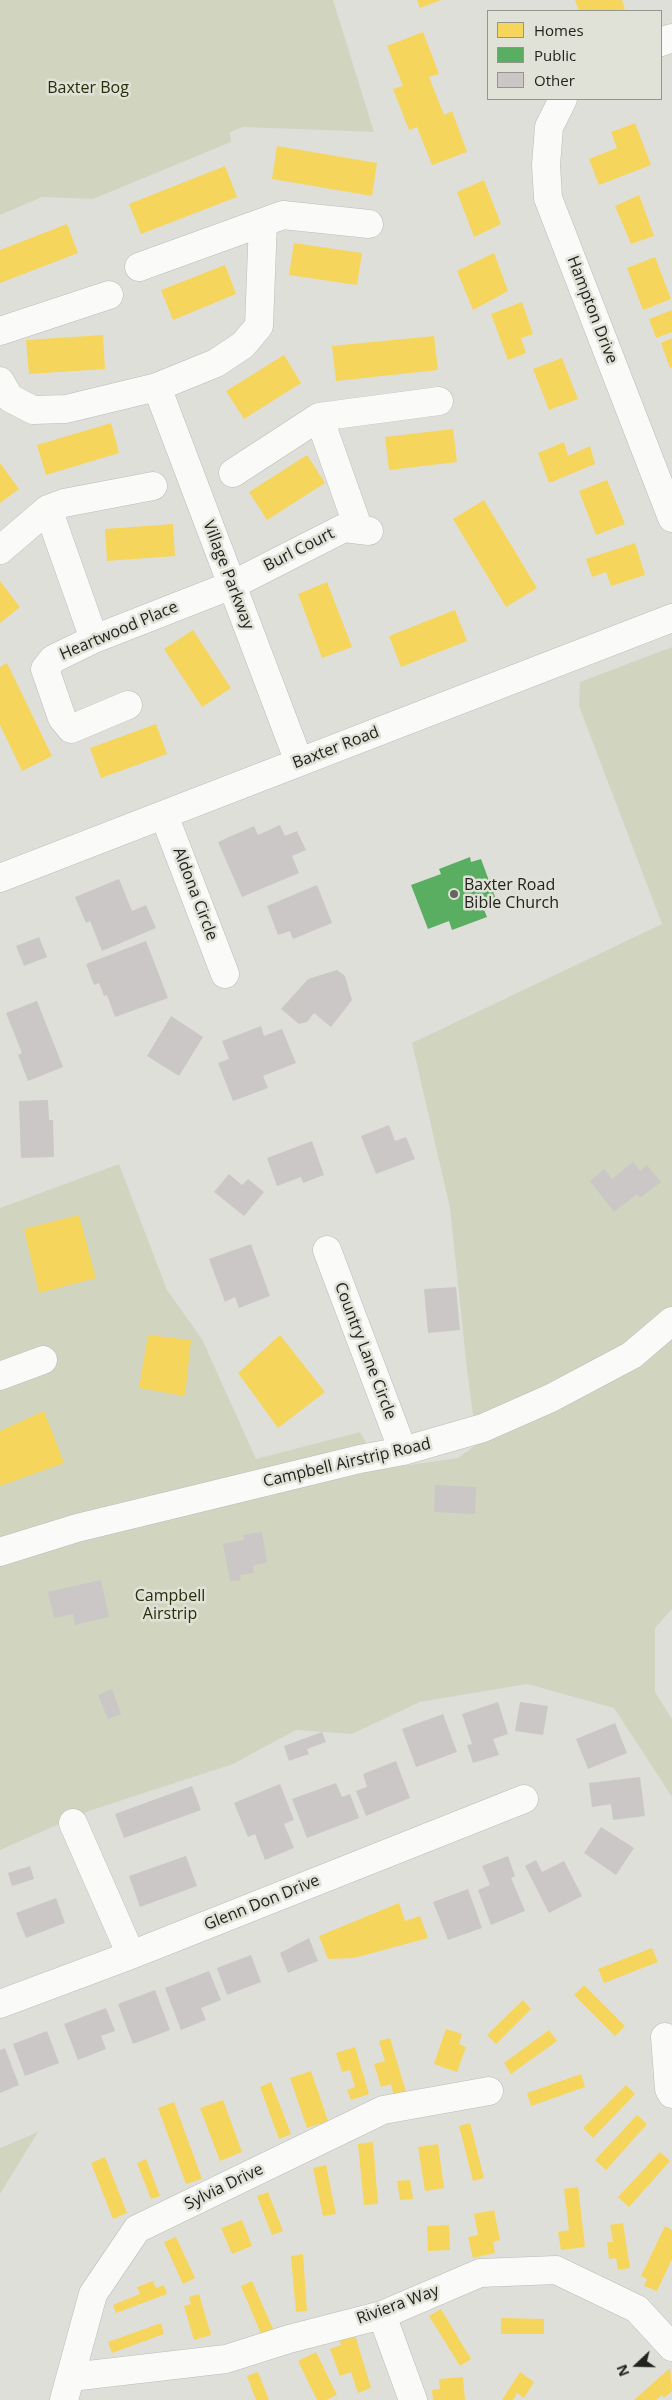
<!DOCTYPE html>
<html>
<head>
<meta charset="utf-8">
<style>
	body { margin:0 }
	#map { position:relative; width:672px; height:2400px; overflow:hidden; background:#dfdfda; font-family:"Open Sans",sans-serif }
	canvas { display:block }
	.legend { position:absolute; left:487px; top:10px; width:175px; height:90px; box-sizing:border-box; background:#e0e2d7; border:1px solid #94968d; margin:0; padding:6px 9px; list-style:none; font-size:15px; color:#22231f }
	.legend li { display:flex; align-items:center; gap:10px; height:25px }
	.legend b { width:25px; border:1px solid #94968d }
	.north { position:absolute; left:612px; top:2340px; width:50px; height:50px; -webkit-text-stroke:4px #e0e2d7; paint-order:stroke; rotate:249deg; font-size:14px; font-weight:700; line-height:20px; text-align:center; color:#22231f }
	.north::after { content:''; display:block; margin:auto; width:18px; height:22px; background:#22231f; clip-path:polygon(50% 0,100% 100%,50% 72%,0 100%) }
</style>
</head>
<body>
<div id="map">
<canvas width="672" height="2400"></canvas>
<ul class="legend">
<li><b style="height:14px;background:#f6d55c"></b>Homes</li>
<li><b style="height:14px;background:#5aae61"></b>Public</li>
<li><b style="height:14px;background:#cac7c6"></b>Other</li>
</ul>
<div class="north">N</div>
</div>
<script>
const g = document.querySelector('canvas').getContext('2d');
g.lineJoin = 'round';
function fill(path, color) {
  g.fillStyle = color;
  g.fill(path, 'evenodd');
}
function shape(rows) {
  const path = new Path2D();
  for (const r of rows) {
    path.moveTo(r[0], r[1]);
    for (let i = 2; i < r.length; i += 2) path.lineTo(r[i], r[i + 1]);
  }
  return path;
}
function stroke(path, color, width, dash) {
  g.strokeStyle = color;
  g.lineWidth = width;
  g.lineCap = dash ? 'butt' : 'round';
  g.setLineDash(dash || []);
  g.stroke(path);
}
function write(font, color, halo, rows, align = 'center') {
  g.font = font + ' "Open Sans",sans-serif';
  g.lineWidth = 5;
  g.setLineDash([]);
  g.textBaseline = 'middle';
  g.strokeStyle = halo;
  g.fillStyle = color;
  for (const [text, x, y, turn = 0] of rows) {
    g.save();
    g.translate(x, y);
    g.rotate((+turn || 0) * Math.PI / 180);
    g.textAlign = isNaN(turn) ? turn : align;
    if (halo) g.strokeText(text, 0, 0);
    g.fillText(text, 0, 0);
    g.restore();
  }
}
fill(shape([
	[0,0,333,0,374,132,243,127,230,132,231,142,93,199,42,197,0,215],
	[672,647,672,1609,655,1628,655,1692,672,1719,672,1797,614,1708,527,1684,420,1702,352,1734,296,1730,233,1764,89,1811,0,1850,0,1208,119,1164,167,1290,202,1339,256,1459,360,1432,381,1469,458,1458,477,1444,467,1370,450,1208,412,1043,662,924,579,706,580,682],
	[38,2132,0,2194,0,2148]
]), '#d1d5c0');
fill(shape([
	[417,0,441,0,420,8],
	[575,0,622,0,625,9,619,11,579,11],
	[423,32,439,74,429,77,444,115,452,111,467,152,432,165,417,127,409,130,393,89,403,86,387,46],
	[635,123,651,165,599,185,589,159,617,148,611,132],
	[277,146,377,163,372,196,272,179],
	[225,166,237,197,141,234,129,204],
	[484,180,501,224,474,237,457,192],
	[639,195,654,236,631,244,615,206],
	[67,224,78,253,0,283,0,250],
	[294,243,362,253,357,285,289,275],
	[494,253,508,291,473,310,457,271],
	[655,257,671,299,643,310,627,268],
	[225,265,236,294,173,320,161,290],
	[522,302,533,334,521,338,526,353,508,360,491,314],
	[672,310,672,332,656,338,649,319],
	[103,335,105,369,29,374,26,340],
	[434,336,438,370,336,381,332,346],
	[672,338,672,367,670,368,661,343],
	[284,355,301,383,244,419,226,391],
	[562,358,578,399,549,410,533,369],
	[111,423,119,453,46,475,37,445],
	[453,429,457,462,389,470,385,437],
	[564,442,568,456,590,446,595,464,549,483,538,453],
	[307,455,325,483,267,520,249,492],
	[0,463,19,489,0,503],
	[607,480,625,524,596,535,579,491],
	[484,500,537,588,506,607,453,519],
	[173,524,175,556,107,561,105,529],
	[635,543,645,575,611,586,606,572,592,577,586,559],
	[0,581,20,607,0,623],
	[327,582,352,647,322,658,298,594],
	[455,610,467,641,401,667,389,636],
	[193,630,231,688,202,707,164,649],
	[7,663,52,756,22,771,0,725,0,667],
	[156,724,167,754,101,778,90,748],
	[79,1215,96,1278,39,1293,24,1229],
	[148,1335,191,1340,185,1396,139,1388],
	[280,1335,325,1392,278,1428,238,1373],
	[44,1411,64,1463,0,1486,0,1431],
	[399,1903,405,1921,420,1916,428,1938,354,1958,328,1959,319,1936],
	[652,1948,658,1962,604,1983,598,1969],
	[584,1985,625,2026,615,2036,574,1995],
	[523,2000,531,2009,496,2044,487,2035],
	[446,2029,462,2034,459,2044,466,2047,457,2072,434,2064],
	[549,2030,557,2041,511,2074,504,2063],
	[390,2038,406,2092,394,2096,391,2084,381,2087,374,2064,385,2061,379,2041],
	[355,2047,369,2094,351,2100,347,2090,355,2087,350,2070,342,2072,336,2053],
	[311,2071,328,2121,307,2128,290,2078],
	[581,2074,585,2087,531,2106,527,2093],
	[271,2082,291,2134,279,2139,260,2087],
	[626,2085,635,2094,593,2138,583,2128],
	[223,2100,242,2152,220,2161,200,2108],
	[174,2102,202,2179,186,2184,158,2108],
	[637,2115,647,2124,606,2170,595,2160],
	[470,2123,484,2178,473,2181,459,2126],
	[373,2142,378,2204,364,2205,358,2144],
	[438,2144,444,2188,425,2191,418,2147],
	[660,2152,670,2161,629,2207,618,2197],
	[105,2157,127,2213,113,2219,91,2163],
	[146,2159,160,2196,151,2199,137,2163],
	[326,2165,336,2214,323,2216,313,2168],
	[410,2180,413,2199,400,2200,397,2181],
	[578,2187,585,2247,561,2250,558,2232,569,2230,564,2189],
	[268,2192,283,2231,272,2235,257,2196],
	[494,2210,500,2240,493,2242,495,2253,473,2258,468,2237,478,2235,474,2214],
	[242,2220,252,2246,232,2254,221,2228],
	[623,2223,630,2268,618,2270,616,2258,609,2259,607,2242,613,2242,610,2225],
	[449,2225,450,2250,428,2251,427,2226],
	[665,2226,672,2230,672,2259,657,2291,644,2286,647,2279,641,2276],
	[176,2237,195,2278,183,2284,164,2242],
	[303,2254,307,2311,296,2312,291,2256],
	[153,2281,156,2288,164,2285,167,2294,116,2313,113,2305,140,2294,137,2287],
	[252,2281,273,2329,261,2334,241,2286],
	[199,2294,211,2335,194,2340,184,2306,191,2304,189,2297],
	[441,2309,471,2359,460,2366,429,2316],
	[501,2318,544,2319,544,2334,501,2334],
	[161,2323,164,2334,112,2353,108,2342],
	[355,2335,371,2388,358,2393,351,2372,340,2376,330,2349,341,2345,340,2341],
	[316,2352,337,2395,326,2400,317,2400,298,2361],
	[670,2368,672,2391,664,2398,662,2395,656,2400,634,2400],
	[258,2372,269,2400,256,2400,247,2376],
	[520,2372,534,2382,524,2398,517,2393,513,2400,502,2400],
	[463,2377,465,2400,433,2400,432,2390,440,2389,439,2379]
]), '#f6d55c');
fill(shape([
	[470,857,471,862,481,859,497,902,483,907,487,917,452,930,449,921,428,929,411,885,441,874,439,869]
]), '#5aae61');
fill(shape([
	[280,825,285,836,297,831,306,850,292,856,299,873,242,897,218,842,254,826,258,835],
	[119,879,132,911,146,905,156,928,102,951,90,921,86,923,75,897],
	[317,885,332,923,293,939,290,931,278,935,267,906],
	[39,937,47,957,24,966,16,946],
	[146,941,168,998,115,1017,107,995,104,996,99,983,94,985,86,964],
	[337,970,345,976,352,1000,331,1027,314,1013,307,1022,299,1024,281,1009,308,979],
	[37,1001,63,1067,28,1081,18,1055,22,1053,6,1013],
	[171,1016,203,1037,179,1076,147,1056],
	[261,1026,264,1036,282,1029,296,1063,263,1076,268,1088,233,1101,218,1063,229,1059,222,1041],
	[48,1100,49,1120,53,1120,54,1157,21,1158,19,1101],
	[389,1125,395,1141,406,1137,415,1159,376,1174,361,1136],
	[312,1141,324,1175,303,1183,301,1177,277,1186,267,1158],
	[633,1162,640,1171,647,1165,661,1182,640,1198,637,1194,614,1212,590,1181,604,1169,612,1179],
	[229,1174,242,1185,248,1179,264,1192,244,1216,214,1192],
	[251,1244,270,1296,239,1308,235,1297,225,1302,209,1259],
	[456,1287,460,1330,428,1333,424,1289],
	[435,1485,476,1487,475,1514,434,1512],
	[262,1532,267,1563,253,1565,254,1573,240,1575,241,1580,230,1581,223,1544,244,1540,243,1535],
	[101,1580,109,1617,75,1625,73,1614,54,1618,48,1592],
	[112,1689,121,1714,108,1719,98,1695],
	[498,1702,508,1734,493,1739,499,1755,473,1763,467,1745,472,1744,462,1714],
	[520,1702,548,1706,543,1735,515,1731],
	[443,1714,457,1752,416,1767,402,1729],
	[615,1723,627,1753,588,1769,576,1739],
	[322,1732,326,1742,307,1749,309,1754,289,1761,284,1746],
	[396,1761,410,1798,366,1816,356,1791,367,1787,363,1774],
	[640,1777,645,1816,613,1820,611,1804,592,1807,589,1783],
	[336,1783,342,1797,350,1794,359,1818,307,1838,292,1799],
	[280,1784,294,1820,284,1824,294,1848,265,1860,255,1834,248,1837,234,1803],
	[192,1786,201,1810,124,1838,115,1814],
	[601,1827,634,1848,616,1875,584,1853],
	[186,1856,197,1886,140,1907,129,1876],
	[508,1856,515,1876,511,1878,525,1911,491,1925,478,1890,490,1885,482,1866],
	[536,1860,542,1872,564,1861,582,1896,549,1913,525,1866],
	[30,1866,34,1879,12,1886,8,1873],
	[468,1889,482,1928,448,1940,433,1902],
	[56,1898,65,1923,26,1938,16,1913],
	[309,1938,318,1961,288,1973,280,1953],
	[251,1955,261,1982,227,1995,217,1968],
	[209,1971,221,2000,201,2008,206,2020,181,2030,165,1988],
	[155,1990,170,2030,133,2044,118,2004],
	[106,2008,115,2031,101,2036,106,2049,78,2060,64,2024],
	[47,2031,59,2063,25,2076,13,2044],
	[5,2048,19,2085,0,2093,0,2050]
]), '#cac7c6');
const minor = shape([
	[661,42,672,38],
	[563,99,549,127,546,165,548,198,672,518],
	[139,267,283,215,369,224],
	[0,331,109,295],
	[0,381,10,398,33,410,66,409,157,387,216,363,243,345,259,326,263,222],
	[157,387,299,762],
	[319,417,359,530],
	[233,473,319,417,439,401],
	[48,509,94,639],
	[0,550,48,509,64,503,153,486],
	[128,705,71,729,62,718,45,669,53,659,94,639,232,585,344,528,369,531],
	[164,815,225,974],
	[0,878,672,618],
	[327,1250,403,1451],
	[0,1376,43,1360],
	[0,1552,77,1528,360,1459,403,1451,483,1428,551,1398,632,1355,672,1321],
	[73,1823,131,1955],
	[0,2004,131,1955,524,1799],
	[665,2037,669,2089,672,2094],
	[382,2315,413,2400],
	[71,2377,226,2359,289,2339,382,2315,480,2273,556,2270,637,2309,672,2347],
	[64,2400,93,2294,137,2229,383,2110,489,2091]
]);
stroke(minor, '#babbb7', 29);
stroke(minor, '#fafaf9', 28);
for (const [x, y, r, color] of [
	[454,894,5,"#646560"]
]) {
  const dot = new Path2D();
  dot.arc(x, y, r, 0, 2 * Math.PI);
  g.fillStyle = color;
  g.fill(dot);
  stroke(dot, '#e0e2d7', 2);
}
write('16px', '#282d0a', '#e0e2d7', [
	["Baxter Bog",88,88],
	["Campbell",170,1596],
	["Airstrip",170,1614]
]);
write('16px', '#22231f', '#e0e2d7', [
	["Hampton Drive",592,310,69],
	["Burl Court",299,550,-27],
	["Village Parkway",228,575,69],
	["Heartwood Place",119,631,-23],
	["Baxter Road",336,748,-21],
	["Aldona Circle",195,894,69],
	["Country Lane Circle",365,1351,69],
	["Campbell Airstrip Road",347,1463,-13],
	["Glenn Don Drive",262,1903,-22],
	["Sylvia Drive",224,2187,-26],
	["Riviera Way",398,2305,-20]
]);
write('16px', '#22231f', '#e0e2d7', [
	["Baxter Road",464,885],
	["Bible Church",464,903]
], 'left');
</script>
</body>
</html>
